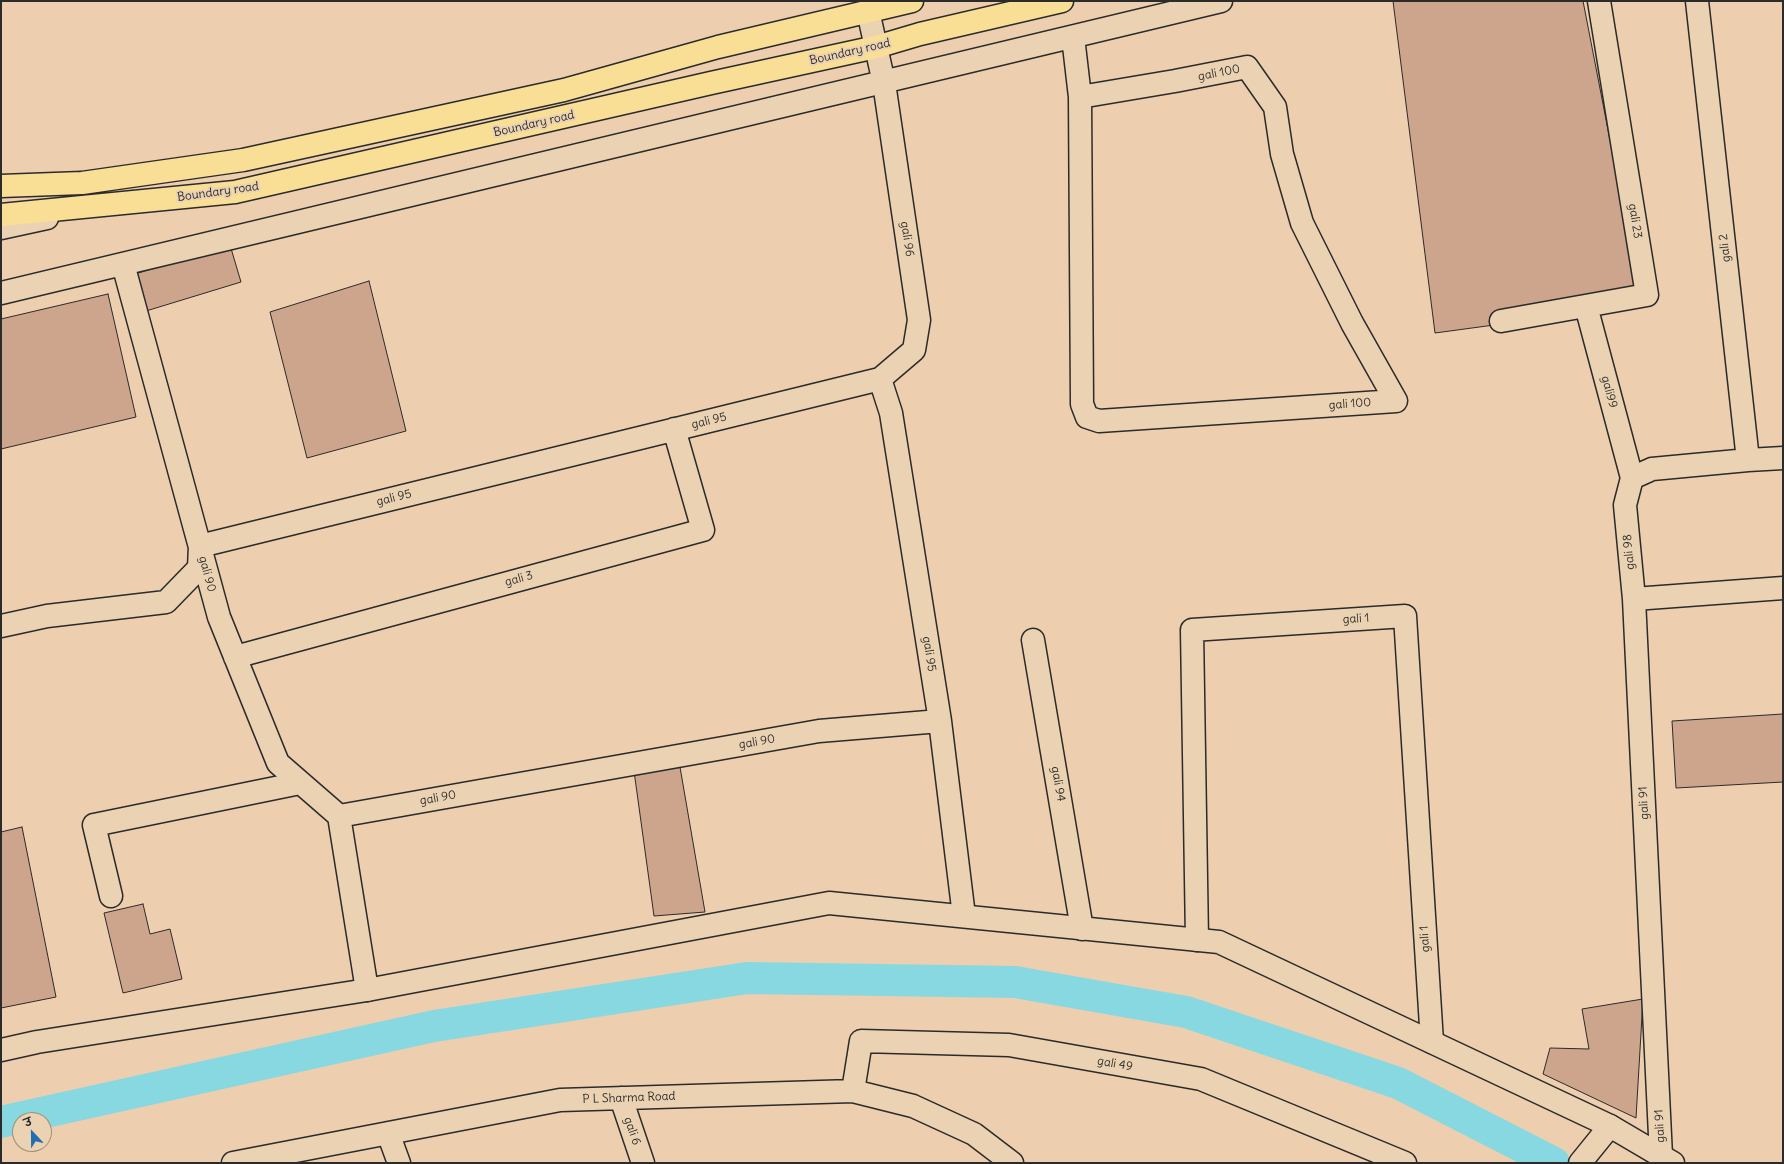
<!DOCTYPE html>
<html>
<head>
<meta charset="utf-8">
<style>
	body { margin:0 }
	#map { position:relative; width:1784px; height:1164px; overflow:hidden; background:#edceae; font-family:Delius,"Playpen Sans Deva",sans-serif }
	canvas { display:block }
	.frame { position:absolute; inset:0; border:2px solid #2b2b2b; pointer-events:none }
	.north { position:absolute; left:12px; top:1112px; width:40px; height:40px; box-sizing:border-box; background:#ead2b2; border:1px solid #9e8f7c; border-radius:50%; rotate:338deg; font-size:11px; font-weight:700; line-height:16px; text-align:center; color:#2b2b2b }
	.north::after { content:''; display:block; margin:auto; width:14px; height:18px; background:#1f6fb2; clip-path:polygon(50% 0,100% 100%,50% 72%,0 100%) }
</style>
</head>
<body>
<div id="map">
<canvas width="1784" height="1164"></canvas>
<div class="frame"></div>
<div class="north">उ</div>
</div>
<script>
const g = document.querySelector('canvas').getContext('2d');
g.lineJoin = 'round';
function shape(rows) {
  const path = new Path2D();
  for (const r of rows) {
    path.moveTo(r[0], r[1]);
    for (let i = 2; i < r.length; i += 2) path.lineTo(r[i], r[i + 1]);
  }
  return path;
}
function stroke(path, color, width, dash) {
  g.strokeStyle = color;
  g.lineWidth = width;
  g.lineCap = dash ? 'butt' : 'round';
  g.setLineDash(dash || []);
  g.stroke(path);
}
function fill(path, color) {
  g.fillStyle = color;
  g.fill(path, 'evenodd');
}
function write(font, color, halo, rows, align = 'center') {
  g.font = font + ' Delius,sans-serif';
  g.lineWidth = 4;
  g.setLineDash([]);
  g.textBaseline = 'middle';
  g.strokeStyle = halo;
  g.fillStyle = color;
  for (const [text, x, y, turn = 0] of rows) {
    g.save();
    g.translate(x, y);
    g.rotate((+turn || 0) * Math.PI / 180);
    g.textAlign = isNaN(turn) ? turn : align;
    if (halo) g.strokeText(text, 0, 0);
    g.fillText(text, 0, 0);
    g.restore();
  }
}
stroke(shape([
	[1,1122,434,1026,747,978,1015,982,1186,1012,1398,1083,1554,1163]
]), '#87d8e1', 32);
const building = shape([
	[1393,1,1583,1,1642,305,1435,333,1393,1],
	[230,245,241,282,146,311,135,274,230,245],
	[369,281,406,431,307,458,270,312,369,281],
	[108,294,136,417,1,449,1,319,108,294],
	[1783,714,1783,782,1676,788,1672,721,1783,714],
	[680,767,705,912,654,916,634,771,680,767],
	[22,827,56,997,1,1008,1,832,22,827],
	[143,904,150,934,170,929,182,979,123,993,104,913,143,904],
	[1643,999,1636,1118,1543,1074,1550,1048,1589,1049,1582,1009,1643,999]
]);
fill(building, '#cda58c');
stroke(building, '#2b2b2b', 1);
const street = shape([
	[1697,1,1748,460,1783,458],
	[868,11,884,83,919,320,914,350,880,379],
	[1073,37,1080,97,1082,404,1087,417,1099,421,1396,401,1352,323,1302,223,1282,154,1275,107,1247,67,1175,81,1080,97],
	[123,264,219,617,278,763,339,816,819,731,940,721,964,916],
	[1,293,1221,1],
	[1586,306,1632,478],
	[1501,321,1647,295,1599,1],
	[1634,599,1625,505,1632,478,1652,469,1748,460],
	[1,626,47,616,166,602,199,568,200,546,880,379,891,413,940,721],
	[1033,640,1082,929],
	[235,657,703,530,674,429],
	[339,816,367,990],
	[111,896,94,825,300,783],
	[1197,940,1192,630,1405,616,1432,1042],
	[853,1091,861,1041,1009,1045,1201,1079,1405,1163],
	[621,1098,643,1163],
	[388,1133,399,1163],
	[1661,1156,1634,599,1783,588],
	[233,1163,560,1100,853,1091,913,1106,974,1134,1012,1163],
	[1580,1163,1610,1126]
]);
const secondary = shape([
	[1,228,47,218],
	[1,1050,37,1042,367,990,829,903,1219,942,1610,1126,1673,1163]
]);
const primary = shape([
	[1,186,82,183,243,160,564,90,718,47,912,1],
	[1,215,235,192,711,83,876,47,920,34,1062,1]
]);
stroke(street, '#2b2b2b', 25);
stroke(secondary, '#2b2b2b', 25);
stroke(primary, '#2b2b2b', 25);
stroke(street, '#ead2b2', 22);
stroke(secondary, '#ead2b2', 22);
stroke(primary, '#f9df96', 22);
write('12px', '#2b2b2b', '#ead2b2', [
	["Boundary road",850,52,-13],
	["gali 100",1219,73,-11],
	["Boundary road",534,124,-13],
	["Boundary road",218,192,-8],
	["gali 23",1635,221,81],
	["gali 96",907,239,81],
	["gali 2",1725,248,-96],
	["gali99",1609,392,75],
	["gali 100",1350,404,-4],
	["gali 95",709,421,-14],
	["gali 95",394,498,-14],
	["gali 98",1629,552,-95],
	["gali 90",207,574,75],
	["gali 3",519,579,-15],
	["gali 1",1356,619,-4],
	["gali 95",929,654,81],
	["gali 90",757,742,-10],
	["gali 94",1058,784,80],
	["gali 90",438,798,-10],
	["gali 91",1644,803,-93],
	["gali 1",1425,939,-94],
	["gali 49",1115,1064,10],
	["P L Sharma Road",629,1098,-2],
	["gali 91",1660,1126,-93],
	["gali 6",632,1131,71]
]);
</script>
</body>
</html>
